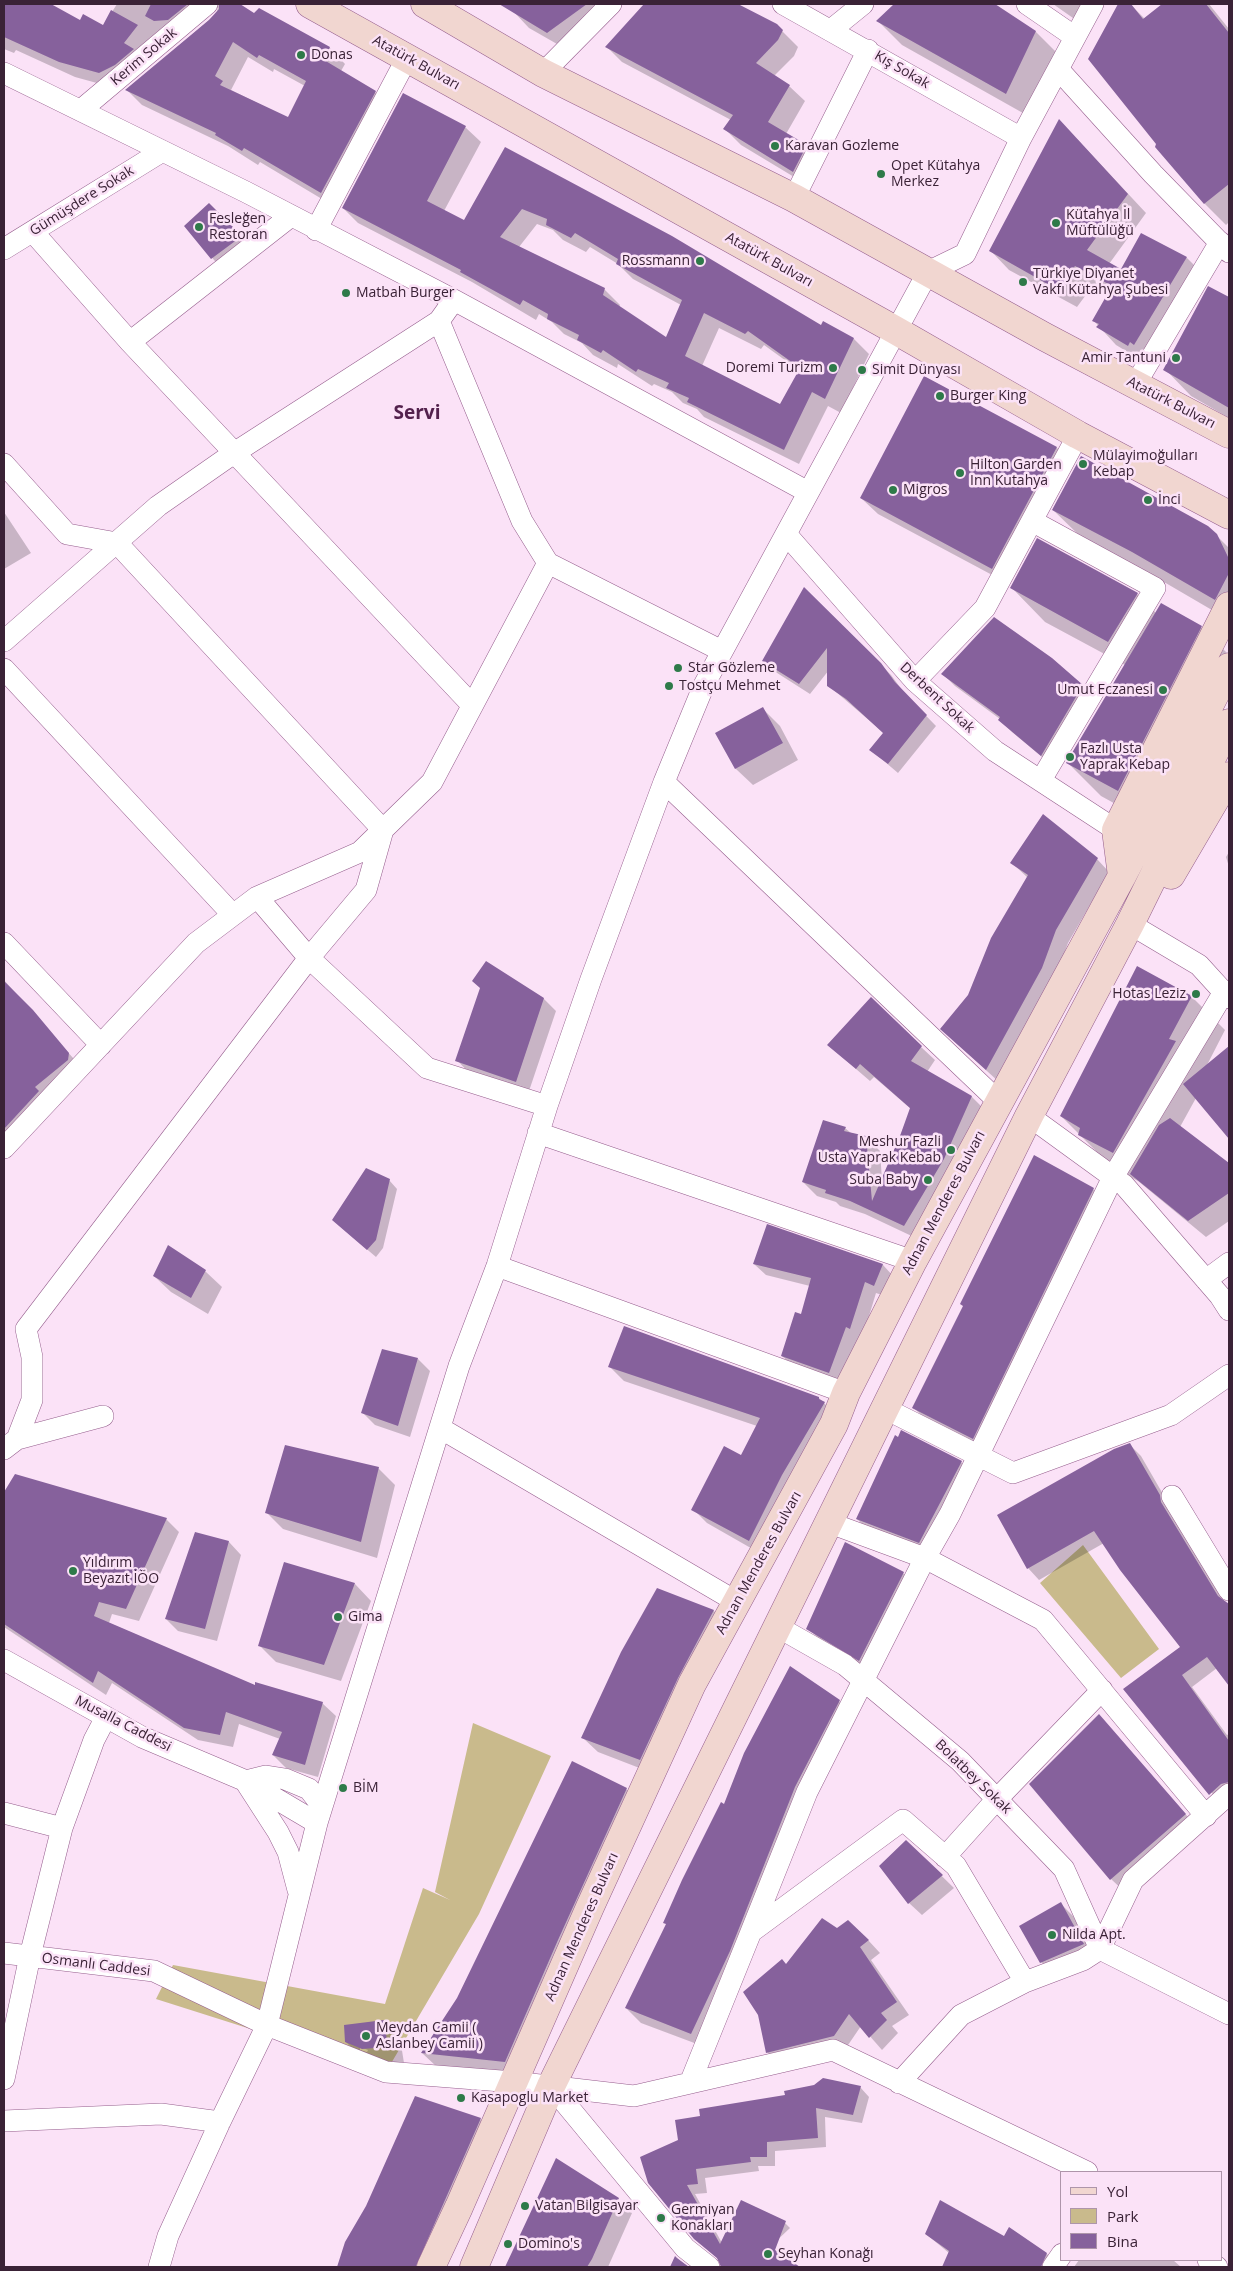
<!DOCTYPE html>
<html>
<head>
<meta charset="utf-8">
<style>
	body { margin:0 }
	#map { position:relative; width:1233px; height:2271px; overflow:hidden; background:#fbe2f7; font-family:"Open Sans",sans-serif }
	canvas { display:block }
	.frame { position:absolute; inset:0; border:5px solid #3a2236; pointer-events:none }
	.legend { position:absolute; left:1060px; top:2171px; width:162px; height:90px; box-sizing:border-box; background:#fbe2f7; border:1px solid #ae95aa; margin:0; padding:6px 9px; list-style:none; font-size:15px; color:#3a2236 }
	.legend li { display:flex; align-items:center; gap:10px; height:25px }
	.legend b { width:25px; border:1px solid #ae95aa }
</style>
</head>
<body>
<div id="map">
<canvas width="1233" height="2271"></canvas>
<div class="frame"></div>
<ul class="legend">
<li><b style="height:6px;background:#f1d6d0"></b>Yol</li>
<li><b style="height:14px;background:#c9ba8c"></b>Park</li>
<li><b style="height:14px;background:#86619c"></b>Bina</li>
</ul>
</div>
<script>
const g = document.querySelector('canvas').getContext('2d');
g.lineJoin = 'round';
function fill(path, color) {
  g.fillStyle = color;
  g.fill(path, 'evenodd');
}
function shape(rows) {
  const path = new Path2D();
  for (const r of rows) {
    path.moveTo(r[0], r[1]);
    for (let i = 2; i < r.length; i += 2) path.lineTo(r[i], r[i + 1]);
  }
  return path;
}
function stroke(path, color, width, dash) {
  g.strokeStyle = color;
  g.lineWidth = width;
  g.lineCap = dash ? 'butt' : 'round';
  g.setLineDash(dash || []);
  g.stroke(path);
}
function write(font, color, halo, rows, align = 'center') {
  g.font = font + ' "Open Sans",sans-serif';
  g.lineWidth = 5;
  g.setLineDash([]);
  g.textBaseline = 'middle';
  g.strokeStyle = halo;
  g.fillStyle = color;
  for (const [text, x, y, turn = 0] of rows) {
    g.save();
    g.translate(x, y);
    g.rotate((+turn || 0) * Math.PI / 180);
    g.textAlign = isNaN(turn) ? turn : align;
    if (halo) g.strokeText(text, 0, 0);
    g.fillText(text, 0, 0);
    g.restore();
  }
}
fill(shape([
	[1083,1545,1159,1649,1121,1678,1040,1583],
	[473,1723,551,1756,479,1914,386,2072,156,1999,173,1965,385,2004,423,1888,450,1900,435,1892]
]), '#c9ba8c');
fill(shape([
	[4,4,46,4,80,22,103,26,117,4,238,4,254,15,259,10,330,48,345,64,341,71,375,92,390,107,337,208,260,162,258,165,228,146,142,105,127,90,216,14,218,8,115,88,75,77,16,50,14,53,4,49],
	[248,57,273,72,274,69,305,86,288,118,231,90],
	[515,4,613,4,564,48,529,28,513,11],
	[646,4,737,4,776,25,798,47,794,56,774,76,789,86,805,101,786,134,806,146,822,161,809,186,741,145,725,129,731,120,622,62,607,47],
	[896,4,992,4,1035,31,1060,56,1030,117,902,45,878,21],
	[1053,4,1096,4,1083,25],
	[1119,4,1130,4,1145,19,1164,4,1209,4,1229,29,1229,222,1226,225,1205,204,1157,146,1158,144,1089,59],
	[465,127,481,142,444,211,465,222,506,149,822,327,854,339,869,354,841,413,828,406,799,464,704,417,697,409,683,403,672,392,654,384,652,386,618,364,617,368,593,355,582,343,564,334,552,322,539,314,536,320,472,282,358,223,343,208],
	[537,224,553,230,563,240,586,252,590,247,618,264,633,279,681,305,666,339,619,307,620,305,604,289,519,247],
	[719,328,761,349,764,345,800,371,781,405,702,366],
	[1077,139,1146,213,1109,264,1122,271,1187,258,1205,276,1146,363,1116,345,1094,321,1110,292,1094,284,1077,307,1009,270,991,251],
	[209,205,249,245,220,267,185,226],
	[1209,288,1229,298,1229,418,1191,396,1165,369],
	[925,377,1057,448,1073,464,1009,584,878,514,861,498],
	[1053,510,1216,535,1229,548,1229,620,1164,582,1084,540],
	[4,512,31,553,4,569],
	[1012,588,1137,594,1156,613,1201,627,1229,655,1152,824,1101,796,1067,762,1125,665,1045,622],
	[804,589,891,675,905,694,936,726,898,773,871,750,884,733,829,686,829,670,810,694,774,671,764,661],
	[943,674,1082,685,1095,698,1054,767,1012,732,1000,719,955,686],
	[763,709,780,726,798,760,753,785,736,769,717,734],
	[1229,852,1229,867,1226,857],
	[1097,859,1109,872,1068,943,1054,981,999,1082,954,1041,1028,878,1012,863],
	[1138,968,1192,997,1225,1030,1206,1067,1229,1048,1229,1138,1196,1098,1180,1127,1229,1164,1229,1221,1206,1237,1138,1181,1113,1168,1061,1116],
	[4,980,81,1067,4,1156],
	[543,998,556,1011,528,1094,469,1073,457,1060],
	[828,1045,921,1047,935,1060,927,1072,972,1097,985,1110,918,1239,865,1214,840,1206,836,1202,817,1196,803,1182,845,1128,851,1133,866,1137,880,1151,882,1180,911,1109,874,1077,870,1081],
	[389,1180,397,1189,383,1248,376,1257,342,1228],
	[1093,1189,1110,1206,989,1454,930,1424,914,1408],
	[768,1226,883,1265,894,1277,885,1296,876,1293,862,1339,858,1338,840,1384,794,1367,782,1356,802,1316,810,1286,766,1275,754,1264],
	[205,1271,222,1287,208,1314,171,1292,154,1276],
	[418,1359,430,1371,410,1437,375,1425,363,1413],
	[610,1367,819,1398,838,1417,763,1555,707,1523,693,1509,742,1457,757,1426,624,1381],
	[1130,1445,1141,1456,1171,1508,1172,1515,1225,1602,1229,1605,1229,1684,1217,1668,1192,1687,1227,1735,1229,1734,1229,1799,1222,1805,1125,1689,1181,1647,1104,1543,1039,1580,1028,1568],
	[961,1462,977,1479,936,1558,874,1536,857,1519],
	[378,1468,395,1485,377,1558,283,1529,266,1512],
	[16,1476,166,1519,179,1532,139,1621,112,1614,109,1623,255,1686,322,1703,336,1716,318,1777,286,1768,273,1755,280,1739,239,1724,233,1747,198,1740,112,1683,106,1695,4,1627,4,1494],
	[195,1534,229,1542,241,1555,217,1641,178,1631,166,1619],
	[903,1573,920,1589,876,1676,825,1645,808,1628],
	[355,1584,371,1601,341,1681,276,1662,259,1645],
	[658,1589,714,1611,728,1626,655,1774,598,1752,583,1738],
	[839,1701,853,1715,810,1802,705,2047,641,2023,626,2008,725,1806],
	[1099,1715,1201,1832,1128,1895,1111,1879],
	[626,1789,641,1804,520,2075,437,2067,422,2053],
	[906,1841,954,1888,922,1915,909,1903],
	[1061,1904,1073,1916,1096,1957,1053,1975,1041,1962],
	[837,1929,868,1940,880,1953,871,1960,909,2015,892,2026,898,2033,882,2050,861,2026,846,2048,780,2064,767,2052,787,1965],
	[384,2021,400,2038,404,2063,363,2059,346,2042],
	[360,2047,368,2050,367,2052,360,2050],
	[860,2087,869,2097,862,2123,825,2117,826,2147,775,2151,775,2166,758,2166,759,2171,705,2178,707,2193,695,2194,722,2243,781,2219,790,2228,749,2267,722,2267,719,2260,695,2238,649,2183],
	[480,2119,492,2131,433,2267,338,2267,346,2243,367,2207],
	[556,2160,618,2199,632,2213,608,2267,506,2267],
	[1010,2229,1047,2254,1057,2265,1056,2267,944,2267,949,2253,926,2234,1004,2237],
	[1079,2260,1173,2260,1181,2267,1074,2267]
]), '#0003');
fill(shape([
	[4,4,51,4,80,20,83,14,103,25,111,10,138,25,124,43,134,49,115,65,99,73,59,62,4,37],
	[151,4,188,4,168,20,154,21,145,16],
	[219,4,240,4,254,13,259,8,330,47,324,60,376,91,321,193,244,148,242,151,215,135,216,133,125,90,209,20,219,9],
	[233,42,257,58,259,55,306,81,288,117,220,85,223,81,215,76],
	[499,4,587,4,547,33],
	[644,4,738,4,777,24,783,30,778,40,756,63,790,85,768,122,807,145,793,172,723,129,733,115,605,47],
	[894,4,995,4,1036,31,1006,94,876,21],
	[1118,4,1131,4,1143,19,1162,4,1206,4,1229,33,1229,184,1204,204,1155,147,1156,144,1088,59],
	[403,93,466,126,427,201,464,220,505,147,672,236,821,325,823,321,854,338,825,399,812,392,784,450,687,402,689,398,666,388,669,383,638,369,636,372,603,350,601,353,577,340,579,335,547,319,548,314,523,300,520,305,460,272,461,270,342,208],
	[522,209,547,219,546,225,571,238,575,233,618,259,616,264,682,300,666,337,603,295,605,288,500,237],
	[704,313,745,334,748,331,800,368,780,404,685,356],
	[1059,119,1128,194,1087,250,1121,269,1141,233,1187,257,1134,345,1130,342,1128,346,1096,327,1099,324,1092,321,1112,286,1075,266,1058,290,989,251],
	[209,203,242,236,211,259,184,226],
	[1208,286,1229,297,1229,408,1163,370],
	[924,376,1057,447,992,569,860,498],
	[1081,456,1208,526,1217,534,1229,559,1229,573,1215,600,1132,552,1052,510],
	[1037,538,1138,593,1108,642,1010,588],
	[804,587,881,663,895,682,927,715,888,764,869,750,883,733,846,699,827,686,827,648,799,684,762,661],
	[1161,603,1202,626,1118,791,1066,763],
	[994,617,1052,658,1083,685,1041,756,998,720,1000,717,941,674],
	[763,707,783,743,735,769,715,733],
	[1043,814,1098,858,1056,930,1042,968,986,1070,940,1029,968,995,991,938,1028,875,1010,863],
	[486,961,544,998,516,1082,455,1061,480,988,472,981],
	[1137,966,1192,996,1169,1039,1176,1041,1113,1153,1078,1135,1080,1128,1060,1116],
	[4,981,33,1010,69,1053,68,1060,35,1087,39,1091,4,1129],
	[871,997,922,1046,911,1061,972,1096,944,1159,904,1226,850,1201,825,1193,826,1190,802,1182,823,1120,846,1127,844,1131,866,1136,872,1201,900,1136,910,1108,860,1064,856,1069,827,1045],
	[1229,1046,1229,1139,1183,1084],
	[1170,1118,1229,1163,1229,1193,1188,1221,1130,1174,1159,1125],
	[1034,1155,1094,1188,973,1439,912,1408,963,1306,960,1304],
	[366,1168,390,1179,376,1240,367,1250,332,1220],
	[767,1224,883,1264,874,1286,865,1282,850,1329,846,1327,829,1373,781,1356,795,1312,801,1314,811,1278,753,1264],
	[168,1245,206,1270,191,1298,153,1276],
	[624,1326,819,1397,819,1399,825,1402,782,1475,749,1541,691,1510,724,1446,741,1455,760,1418,608,1367],
	[382,1349,418,1358,398,1426,361,1413],
	[901,1430,962,1461,919,1543,856,1519,895,1435,898,1437],
	[1130,1443,1160,1495,1161,1502,1218,1596,1229,1604,1229,1686,1207,1657,1182,1675,1229,1741,1229,1782,1221,1784,1209,1795,1123,1689,1180,1647,1120,1570,1094,1531,1027,1569,997,1515,1114,1449],
	[285,1445,379,1467,361,1542,265,1513],
	[15,1474,167,1518,126,1609,99,1602,94,1616,255,1685,255,1682,323,1702,305,1765,272,1755,282,1732,226,1712,220,1735,184,1728,98,1671,93,1683,4,1624,4,1492],
	[195,1532,229,1541,205,1629,165,1619],
	[845,1542,904,1572,859,1661,806,1629],
	[284,1562,355,1583,324,1665,258,1646],
	[657,1588,714,1610,678,1678,640,1760,581,1738,621,1652],
	[790,1666,840,1700,795,1787,730,1951,691,2034,625,2008,666,1924,663,1923,682,1880,721,1802,724,1804,744,1753],
	[1099,1714,1186,1814,1110,1880,1029,1784],
	[572,1761,627,1788,558,1940,505,2062,421,2053,457,1998],
	[906,1840,943,1875,908,1904,879,1866],
	[1061,1902,1084,1944,1040,1963,1019,1926],
	[822,1918,837,1928,848,1920,869,1940,860,1947,897,2002,881,2013,887,2020,869,2038,849,2014,834,2036,766,2053,758,2015,743,1992,782,1959,786,1964],
	[384,2020,388,2047,362,2049,345,2042,344,2025],
	[823,2078,861,2086,853,2115,816,2108,818,2138,767,2142,767,2157,750,2157,751,2162,696,2169,698,2184,687,2185,720,2244,741,2200,786,2221,775,2250,800,2267,721,2267,717,2258,694,2239,648,2183,640,2157,678,2140,675,2120,700,2116,699,2109,785,2095,784,2091,814,2085],
	[415,2096,481,2118,416,2266,337,2267,345,2242,366,2206],
	[556,2158,619,2198,592,2259,587,2267,505,2267],
	[940,2200,1004,2236,1009,2227,1047,2253,1041,2267,942,2267,949,2251,925,2234],
	[675,2256,677,2258,689,2267,670,2267]
]), '#86619c');
const street = shape([
	[783,4,1021,138],
	[1027,4,1075,37],
	[831,30,863,4],
	[1059,70,1153,174,1229,252],
	[4,73,246,192,454,300,808,492],
	[543,73,611,4],
	[81,110,207,4],
	[794,198,868,50],
	[316,230,407,58],
	[33,232,130,342,472,705],
	[4,249,161,152],
	[439,321,522,521,548,563,722,651],
	[130,342,291,216],
	[1135,385,1220,242],
	[4,464,67,534,117,543,383,830,366,890,309,958,26,1329,32,1357,32,1400,17,1439],
	[1032,521,1155,588,1041,780],
	[786,534,915,681,995,751,1116,830],
	[4,641,158,506,234,453,439,321,454,300],
	[4,669,233,915],
	[915,681,985,608,1078,435],
	[664,782,999,1102],
	[257,897,309,958,427,1068,547,1106],
	[1130,924,1199,965,1229,998],
	[4,943,101,1045],
	[1029,1116,1124,1185,1220,1296,1229,1310],
	[538,1133,913,1261],
	[4,1148,196,943,257,897,360,852,432,782,548,563],
	[497,1266,846,1393],
	[1206,1280,1229,1263],
	[886,1409,1013,1473,1171,1415,1229,1375],
	[440,1428,737,1602],
	[4,1449,17,1439,103,1416],
	[1172,1496,1229,1590],
	[830,1523,925,1558,1043,1620,1206,1816],
	[778,1627,845,1665,960,1761,1064,1869,1100,1949],
	[4,1660,142,1737,246,1781,317,1823],
	[246,1781,266,1776,285,1779,309,1789,322,1806],
	[247,1784,278,1832,288,1852,298,1890],
	[4,1813,62,1828],
	[945,1857,997,1799,1102,1690],
	[751,1932,807,1792,925,1558,950,1514,1113,1177,1224,992],
	[1100,1949,1133,1880,1229,1794],
	[4,1953,154,1971,267,2025,386,2072,514,2082,634,2096,833,2050,1087,2172],
	[4,2079,30,1956,62,1828,94,1740,106,1717],
	[690,2083,751,1932,903,1820,956,1866,1025,1982],
	[899,2083,961,2015,1025,1982,1083,1960,1100,1949,1229,2014],
	[551,2086,685,2248,709,2267],
	[4,2121,161,2114,220,2122],
	[1208,2260,1217,2267],
	[159,2267,168,2236,220,2122,267,2025,317,1823,459,1366,497,1266,547,1106,591,979,664,782,704,685,928,272,965,254,1021,138,1093,4],
	[1053,2267,1062,2254]
]);
const secondary = shape([
	[310,4,895,330,1078,435,1229,515],
	[425,4,543,73,794,198,1045,337,1229,434],
	[1171,875,1229,776],
	[1122,876,1116,830,1229,606],
	[431,2267,459,2207,590,1907,692,1684,834,1424,846,1393,913,1261,1122,876,1229,667],
	[474,2267,551,2086,1029,1116,1130,924,1229,723]
]);
stroke(street, '#955e8d', 22);
stroke(secondary, '#955e8d', 29);
stroke(street, '#fff', 21);
stroke(secondary, '#f1d6d0', 28);
for (const [x, y, r, color] of [
	[301,55,5,"#2e7a49"],
	[775,146,5,"#2e7a49"],
	[881,174,5,"#2e7a49"],
	[1056,223,5,"#2e7a49"],
	[199,227,5,"#2e7a49"],
	[700,261,5,"#2e7a49"],
	[1023,282,5,"#2e7a49"],
	[346,293,5,"#2e7a49"],
	[1176,358,5,"#2e7a49"],
	[833,368,5,"#2e7a49"],
	[862,370,5,"#2e7a49"],
	[940,396,5,"#2e7a49"],
	[1083,464,5,"#2e7a49"],
	[960,473,5,"#2e7a49"],
	[893,490,5,"#2e7a49"],
	[1148,500,5,"#2e7a49"],
	[678,668,5,"#2e7a49"],
	[669,686,5,"#2e7a49"],
	[1163,690,5,"#2e7a49"],
	[1070,757,5,"#2e7a49"],
	[1196,994,5,"#2e7a49"],
	[951,1150,5,"#2e7a49"],
	[928,1180,5,"#2e7a49"],
	[73,1571,5,"#2e7a49"],
	[338,1617,5,"#2e7a49"],
	[343,1788,5,"#2e7a49"],
	[1052,1935,5,"#2e7a49"],
	[366,2036,5,"#2e7a49"],
	[461,2098,5,"#2e7a49"],
	[525,2206,5,"#2e7a49"],
	[661,2218,5,"#2e7a49"],
	[508,2244,5,"#2e7a49"],
	[768,2254,5,"#2e7a49"]
]) {
  const dot = new Path2D();
  dot.arc(x, y, r, 0, 2 * Math.PI);
  g.fillStyle = color;
  g.fill(dot);
  stroke(dot, '#fbe2f7', 2);
}
write('14px', '#3a2236', '#fbe2f7', [
	["Donas",311,55],
	["Karavan Gozleme",785,146],
	["Opet Kütahya",891,166],
	["Merkez",891,182],
	["Kütahya İl",1066,215],
	["Müftülüğü",1066,231],
	["Fesleğen",209,219],
	["Restoran",209,235],
	["Rossmann",690,261,"right"],
	["Türkiye Diyanet",1033,274],
	["Vakfı Kütahya Şubesi",1033,290],
	["Matbah Burger",356,293],
	["Amir Tantuni",1166,358,"right"],
	["Doremi Turizm",823,368,"right"],
	["Simit Dünyası",872,370],
	["Burger King",950,396],
	["Mülayimoğulları",1093,456],
	["Kebap",1093,472],
	["Hilton Garden",970,465],
	["Inn Kutahya",970,481],
	["Migros",903,490],
	["İnci",1158,500],
	["Star Gözleme",688,668],
	["Tostçu Mehmet",679,686],
	["Umut Eczanesi",1153,690,"right"],
	["Fazlı Usta",1080,749],
	["Yaprak Kebap",1080,765],
	["Hotas Leziz",1186,994,"right"],
	["Meshur Fazli",941,1142,"right"],
	["Usta Yaprak Kebab",941,1158,"right"],
	["Suba Baby",918,1180,"right"],
	["Yıldırım",83,1563],
	["Beyazıt İÖO",83,1579],
	["Gima",348,1617],
	["BİM",353,1788],
	["Nilda Apt.",1062,1935],
	["Meydan Camii (",376,2028],
	["Aslanbey Camii )",376,2044],
	["Kasapoglu Market",471,2098],
	["Vatan Bilgisayar",535,2206],
	["Germiyan",671,2210],
	["Konakları",671,2226],
	["Domino's",518,2244],
	["Seyhan Konağı",778,2254]
], 'left');
write('14px', '#3a2236', '#fbe2f7', [
	["Kerim Sokak",144,57,-40],
	["Atatürk Bulvarı",416,63,29],
	["Kış Sokak",902,70,30],
	["Gümüşdere Sokak",82,201,-32],
	["Atatürk Bulvarı",769,260,29],
	["Atatürk Bulvarı",1171,403,27],
	["Derbent Sokak",937,698,43],
	["Adnan Menderes Bulvarı",944,1203,-62],
	["Adnan Menderes Bulvarı",759,1563,-61],
	["Musalla Caddesi",123,1724,27],
	["Bolatbey Sokak",973,1777,44],
	["Adnan Menderes Bulvarı",582,1927,-66],
	["Osmanlı Caddesi",96,1965,7]
]);
write('bold 19px', '#53214d', '#fbe2f7', [
	["Servi",417,414]
]);
</script>
</body>
</html>
